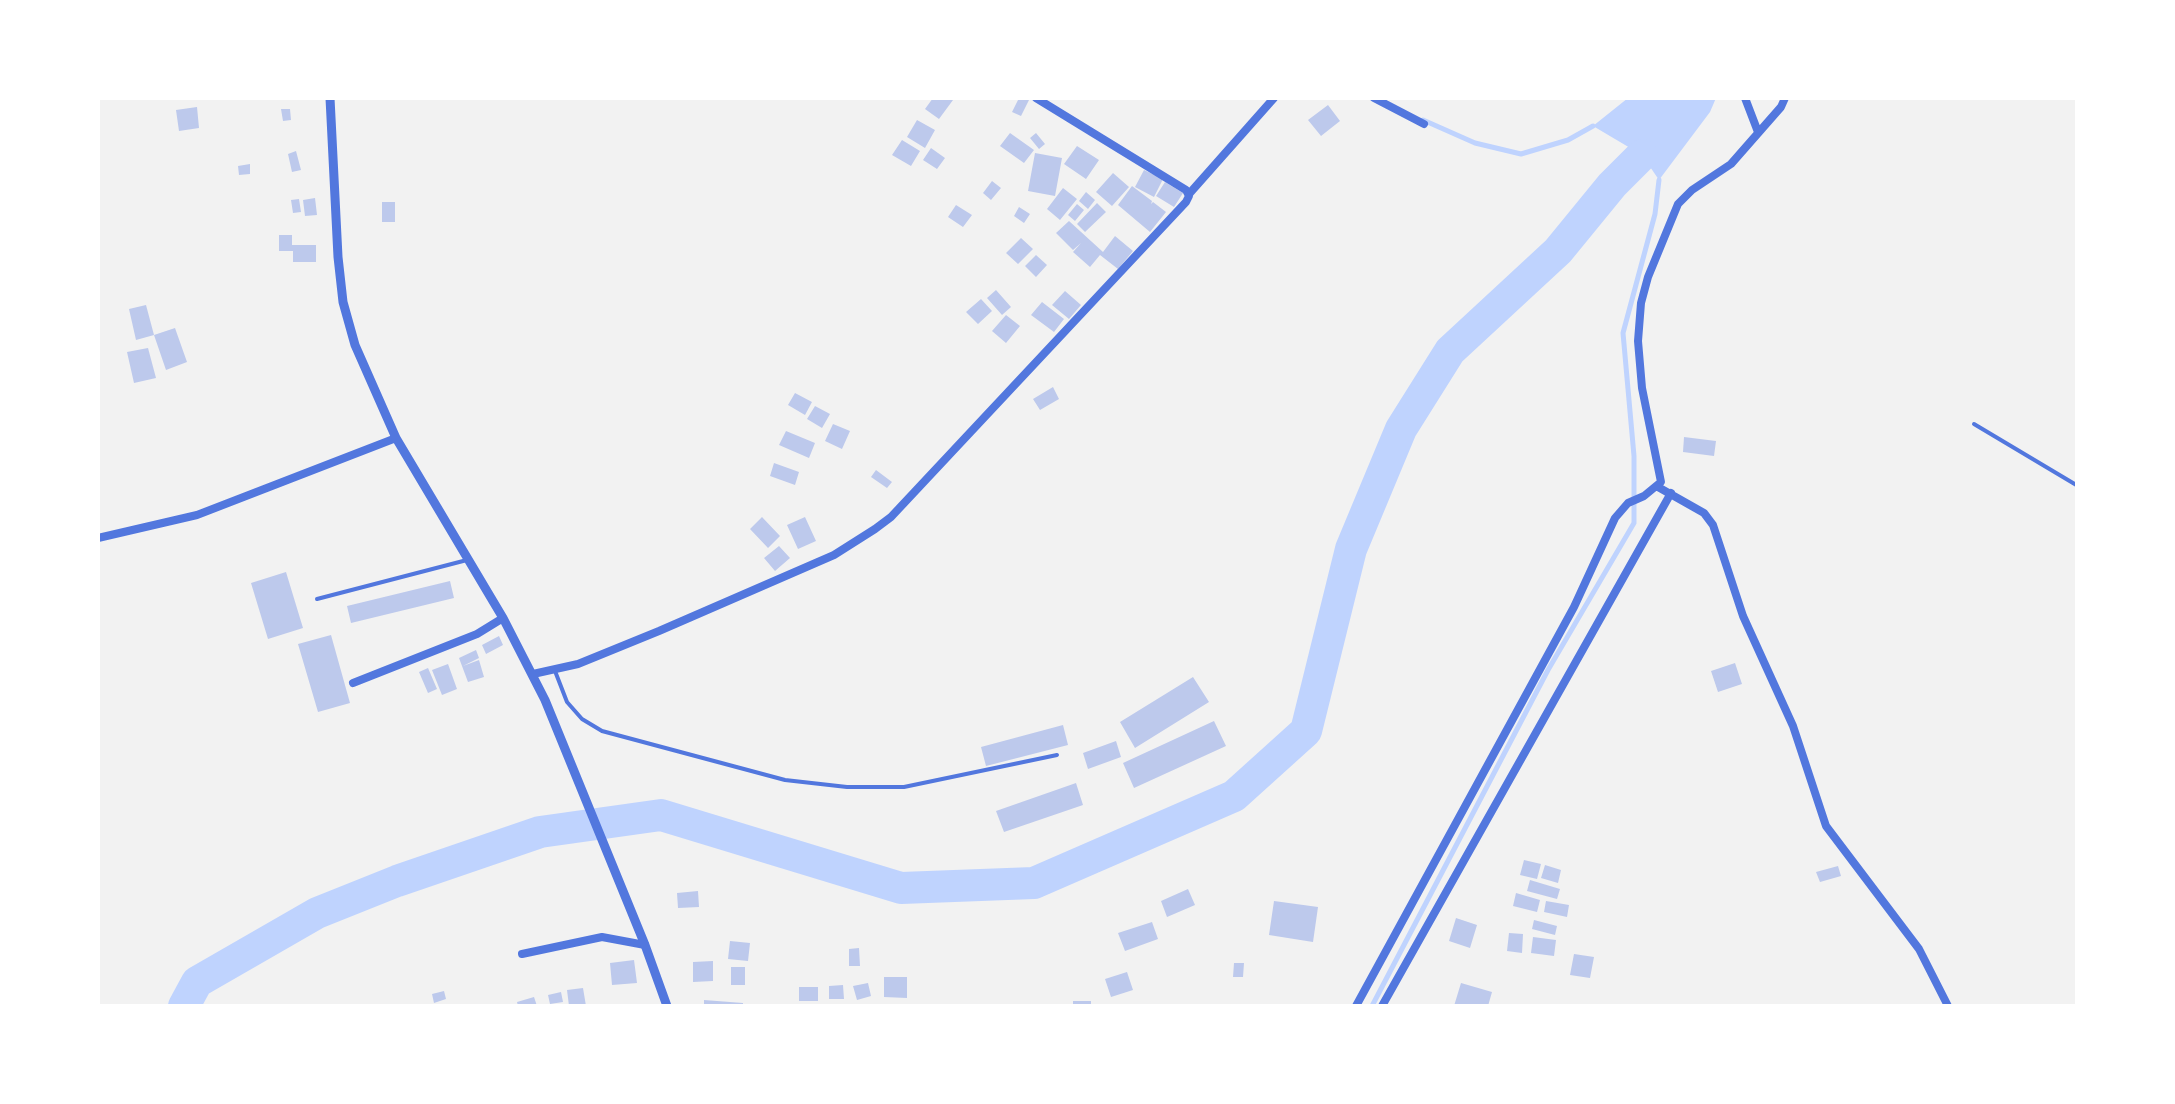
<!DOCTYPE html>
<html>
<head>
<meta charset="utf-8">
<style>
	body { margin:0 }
	#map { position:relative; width:2175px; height:1104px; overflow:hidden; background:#f2f2f2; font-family:"Noto Sans",sans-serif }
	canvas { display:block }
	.frame { position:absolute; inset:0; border:100px solid #fff; pointer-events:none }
</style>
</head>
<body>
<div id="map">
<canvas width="2175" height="1104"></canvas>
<div class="frame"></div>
</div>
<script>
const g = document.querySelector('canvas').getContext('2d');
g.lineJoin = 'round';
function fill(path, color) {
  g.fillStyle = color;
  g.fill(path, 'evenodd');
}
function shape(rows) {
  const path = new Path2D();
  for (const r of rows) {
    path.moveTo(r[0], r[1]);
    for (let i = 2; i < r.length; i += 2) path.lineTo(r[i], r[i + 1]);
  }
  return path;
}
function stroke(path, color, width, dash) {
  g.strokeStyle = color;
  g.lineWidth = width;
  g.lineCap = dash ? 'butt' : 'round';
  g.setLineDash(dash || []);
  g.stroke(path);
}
fill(shape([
	[1628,98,1716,98,1710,112,1659,180,1642,155,1593,126]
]), '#bfd3fe');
stroke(shape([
	[1423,120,1475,143,1521,154,1568,140,1593,126],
	[1372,1006,1548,670,1634,523,1634,456,1623,333,1655,214,1659,180]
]), '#bfd3fe', 5);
stroke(shape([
	[184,1006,197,982,317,913,397,881,540,832,661,815,901,888,1034,883,1234,796,1306,731,1351,549,1401,429,1450,351,1558,251,1612,185,1642,155]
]), '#bfd3fe', 32);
fill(shape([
	[933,98,953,100,939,119,925,109],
	[1019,98,1030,98,1021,116,1012,112],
	[1328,105,1340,121,1321,136,1308,120],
	[197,107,199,128,179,131,176,110],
	[281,109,290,109,291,120,283,121],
	[917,120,935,130,925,148,907,137],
	[1010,133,1034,150,1024,163,1000,146],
	[1036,133,1045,144,1039,149,1030,138],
	[902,140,920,151,911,166,892,155],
	[1077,146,1099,160,1086,179,1064,164],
	[931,148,945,158,937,169,923,160],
	[296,151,301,170,292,172,288,154],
	[1035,153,1062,158,1055,196,1028,191],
	[250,164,250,174,239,175,238,166],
	[1144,170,1163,179,1154,197,1135,187],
	[1113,173,1129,187,1112,206,1096,192],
	[992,181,1001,188,991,200,983,193],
	[1165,182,1183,193,1174,207,1156,196],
	[1132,186,1152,201,1151,204,1153,202,1166,212,1150,232,1118,205],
	[1063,188,1077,199,1060,220,1047,209],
	[1086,192,1095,200,1088,209,1079,201],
	[315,198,317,215,305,216,303,200],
	[299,199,301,212,293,213,291,200],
	[382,202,395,202,395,222,382,222],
	[1097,203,1106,212,1085,232,1077,224],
	[1077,204,1084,210,1075,221,1068,215],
	[956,205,972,215,963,227,948,217],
	[1019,207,1030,214,1024,223,1014,216],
	[1069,221,1103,252,1115,236,1133,251,1118,269,1100,255,1090,267,1073,252,1081,243,1073,250,1056,233],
	[279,235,292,235,292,245,316,245,316,262,293,262,293,251,279,251],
	[1021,238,1033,249,1018,264,1006,253],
	[1036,255,1047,265,1036,277,1025,266],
	[996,290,1011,307,1002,315,987,298],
	[1065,291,1081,305,1069,319,1052,305],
	[981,299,992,311,978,324,966,312],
	[1042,302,1064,319,1054,332,1031,315],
	[146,305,154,335,136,340,129,309],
	[1006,315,1020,326,1006,343,992,331],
	[175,328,187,362,166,370,154,335],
	[148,348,156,378,134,383,127,352],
	[1053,387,1059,399,1040,410,1033,399],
	[795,393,812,402,805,415,788,405],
	[815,406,830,414,822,428,807,419],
	[833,424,850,431,842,449,825,441],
	[786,431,815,443,809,458,779,445],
	[1684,437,1716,441,1714,456,1683,452],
	[774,463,799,472,795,485,770,476],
	[876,470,892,482,887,488,871,477],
	[762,517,780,536,768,548,750,529],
	[805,517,816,541,798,549,787,525],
	[779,546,790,558,775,571,764,558],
	[286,572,303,628,268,639,251,583],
	[450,581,454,598,351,623,347,606],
	[331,635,350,703,318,712,298,644],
	[499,636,503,645,486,654,482,645],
	[476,650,479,658,463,666,479,660,484,677,468,682,459,658],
	[1735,663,1742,684,1718,692,1711,671],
	[448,664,457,689,442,695,432,670],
	[428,668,437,689,428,693,419,672],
	[1193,677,1209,702,1135,748,1120,722],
	[1214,721,1226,746,1134,788,1123,763],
	[1063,725,1068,745,986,766,981,747],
	[1116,741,1121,757,1088,769,1083,753],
	[1076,783,1083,805,1004,832,996,811],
	[1524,860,1541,864,1537,879,1520,875],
	[1545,865,1561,870,1558,883,1541,878],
	[1838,866,1841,876,1820,882,1816,872],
	[1530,880,1560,889,1557,899,1527,891],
	[1188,889,1195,905,1167,917,1161,901],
	[698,891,699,907,678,908,677,893],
	[1516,893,1540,900,1537,912,1513,906],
	[1274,901,1318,907,1313,942,1269,935],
	[1546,901,1569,905,1567,917,1544,912],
	[1456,918,1477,925,1470,948,1449,941],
	[1534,920,1557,926,1555,935,1532,929],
	[1152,922,1158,939,1125,951,1118,933],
	[1509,933,1523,934,1522,953,1507,951],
	[1533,937,1556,940,1554,956,1531,953],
	[730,941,750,943,748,961,728,959],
	[859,948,860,966,849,966,849,949],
	[1574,954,1594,957,1590,978,1570,975],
	[634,960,637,983,612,985,610,963],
	[713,961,713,981,693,982,693,962],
	[1234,963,1244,963,1243,977,1233,977],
	[731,967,745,967,745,985,731,985],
	[1127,972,1133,990,1111,997,1105,979],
	[884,977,907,977,907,998,884,997],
	[868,983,871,996,857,1000,853,986],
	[1461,983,1492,992,1488,1006,1454,1006],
	[843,985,844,999,829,999,829,986],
	[799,987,818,987,818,1001,799,1001],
	[583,988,586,1006,569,1006,567,990],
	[444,991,446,999,434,1003,432,994],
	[561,992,563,1002,550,1004,548,995],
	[534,997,537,1006,518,1006,517,1002],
	[704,1000,743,1003,743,1006,704,1006],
	[1073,1001,1091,1001,1091,1006,1073,1006]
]), '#bdc9ec');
stroke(shape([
	[1974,424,2078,486],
	[317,599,467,560],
	[555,671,567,702,582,719,602,731,785,780,847,787,904,787,1057,755]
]), '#5277de', 4);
stroke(shape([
	[1374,98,1424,124],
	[1745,98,1758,132],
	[1189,194,1274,98],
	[1658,487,1704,513,1713,525,1743,616,1793,726,1826,826,1919,949,1948,1006],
	[98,538,197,515,396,438],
	[533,674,578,664,659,631,834,555,875,529,891,517,1186,202,1189,196,1186,190,1036,98],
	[353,683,477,634,503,618],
	[522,954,602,937,645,945],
	[1356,1006,1574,607,1615,518,1628,503,1644,496,1661,482,1642,388,1638,341,1641,303,1648,277,1678,204,1692,190,1731,164,1781,107,1785,98],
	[1382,1006,1671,493]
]), '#5277de', 8);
stroke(shape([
	[330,98,338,257,343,302,355,345,396,438,503,618,545,700,645,945,667,1006]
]), '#5277de', 9);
</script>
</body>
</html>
